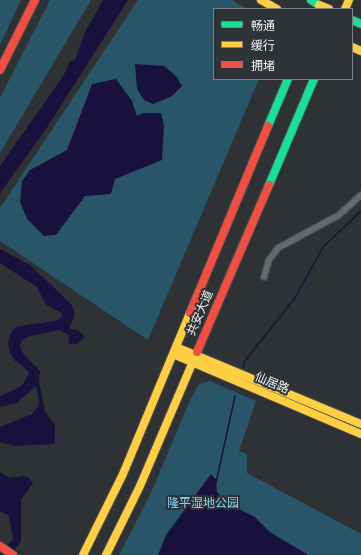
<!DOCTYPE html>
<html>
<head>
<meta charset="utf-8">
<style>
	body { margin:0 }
	#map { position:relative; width:361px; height:555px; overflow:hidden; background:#2f3234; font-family:"Asap Condensed","Noto Sans SC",sans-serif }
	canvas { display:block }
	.legend { position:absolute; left:213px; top:8px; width:140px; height:72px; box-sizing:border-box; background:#2d3336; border:1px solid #7b8082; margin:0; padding:5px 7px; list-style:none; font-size:12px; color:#eff3f5 }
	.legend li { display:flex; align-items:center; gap:8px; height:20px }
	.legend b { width:20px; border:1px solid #7b8082 }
</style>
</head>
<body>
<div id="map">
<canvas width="361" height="555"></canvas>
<ul class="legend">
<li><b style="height:5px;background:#16e098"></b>畅通</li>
<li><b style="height:5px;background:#ffcf43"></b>缓行</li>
<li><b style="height:5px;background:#f24e42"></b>拥堵</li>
</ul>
</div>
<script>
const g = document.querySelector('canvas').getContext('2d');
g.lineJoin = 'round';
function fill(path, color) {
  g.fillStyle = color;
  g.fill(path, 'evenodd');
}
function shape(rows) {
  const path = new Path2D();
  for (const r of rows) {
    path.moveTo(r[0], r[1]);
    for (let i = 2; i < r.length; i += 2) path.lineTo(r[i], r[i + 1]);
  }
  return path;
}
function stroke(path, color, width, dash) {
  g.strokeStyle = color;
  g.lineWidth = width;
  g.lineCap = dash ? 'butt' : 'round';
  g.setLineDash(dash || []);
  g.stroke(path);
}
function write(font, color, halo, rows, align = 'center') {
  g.font = font + ' "Asap Condensed","Noto Sans SC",sans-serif';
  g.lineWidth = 4;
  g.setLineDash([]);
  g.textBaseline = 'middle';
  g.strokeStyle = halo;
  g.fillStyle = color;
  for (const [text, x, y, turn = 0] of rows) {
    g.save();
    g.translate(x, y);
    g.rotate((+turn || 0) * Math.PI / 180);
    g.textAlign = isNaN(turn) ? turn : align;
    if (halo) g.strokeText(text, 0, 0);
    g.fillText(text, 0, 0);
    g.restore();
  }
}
fill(shape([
	[0,0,21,0,0,45],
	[50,0,91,0,0,153,0,98],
	[138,0,232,0,247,9,214,9,214,79,259,79,148,340,0,241,0,208],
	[210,381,256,401,239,451,247,454,247,473,361,534,361,555,119,555,150,495,191,398,199,384]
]), '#285668');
fill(shape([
	[103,0,128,0,46,129,0,193,0,166,64,75,69,62,75,60,84,34],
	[135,64,164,66,177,77,182,86,172,96,153,104,144,100,137,89],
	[116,79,132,101,137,116,143,113,161,113,164,125,162,160,115,179,111,194,85,196,56,235,44,236,27,219,20,202,22,181,30,170,67,150,92,84],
	[0,249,30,265,71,304,75,314,69,329,78,330,85,337,77,344,69,344,68,338,70,336,60,330,27,337,22,341,20,346,22,352,40,371,39,381,45,412,55,425,55,444,14,446,0,442,0,427,32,414,38,406,39,400,36,386,17,403,0,407,0,396,18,388,24,383,29,373,24,367,15,361,10,353,8,343,10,335,14,328,19,326,56,321,62,317,62,313,46,305,37,287,0,263],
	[0,472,9,478,23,476,30,478,33,483,21,500,21,541,11,555,0,555,13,539,9,516,0,511],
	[211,474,216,479,217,492,227,503,255,517,270,532,308,555,158,555,166,535]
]), '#19113d');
stroke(shape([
	[243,367,244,362,295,298,323,247,361,211],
	[216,483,235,396]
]), '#19113d', 1.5);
const street = shape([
	[264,277,269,260,278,248,339,215,361,195]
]);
const fast = shape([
	[311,0,319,5],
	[352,20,361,24],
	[268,126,288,79],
	[269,185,314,79]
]);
const slow = shape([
	[261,0,277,9],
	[319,5,329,9],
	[345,9,349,0],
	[352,47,361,51],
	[176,347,361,424],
	[173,354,361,434],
	[83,555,123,474,190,313],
	[106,555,140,486,197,352]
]);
const jam = shape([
	[0,70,35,0],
	[190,313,268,126],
	[197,352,269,185],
	[0,546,13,555]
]);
stroke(street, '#4b4d4e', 8);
stroke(fast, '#4b4d4e', 10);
stroke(slow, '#4b4d4e', 10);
stroke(jam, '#4b4d4e', 10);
stroke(street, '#68696b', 5.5);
stroke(fast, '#16e098', 8);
stroke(slow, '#ffcf43', 8);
stroke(jam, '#f24e42', 8);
write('12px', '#eff3f5', '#2d3336', [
	["共安大道",200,313,-67],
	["仙居路",272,383,23]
]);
write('12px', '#80d3f4', '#2d3336', [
	["隆平湿地公园",203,503]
]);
</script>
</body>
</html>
